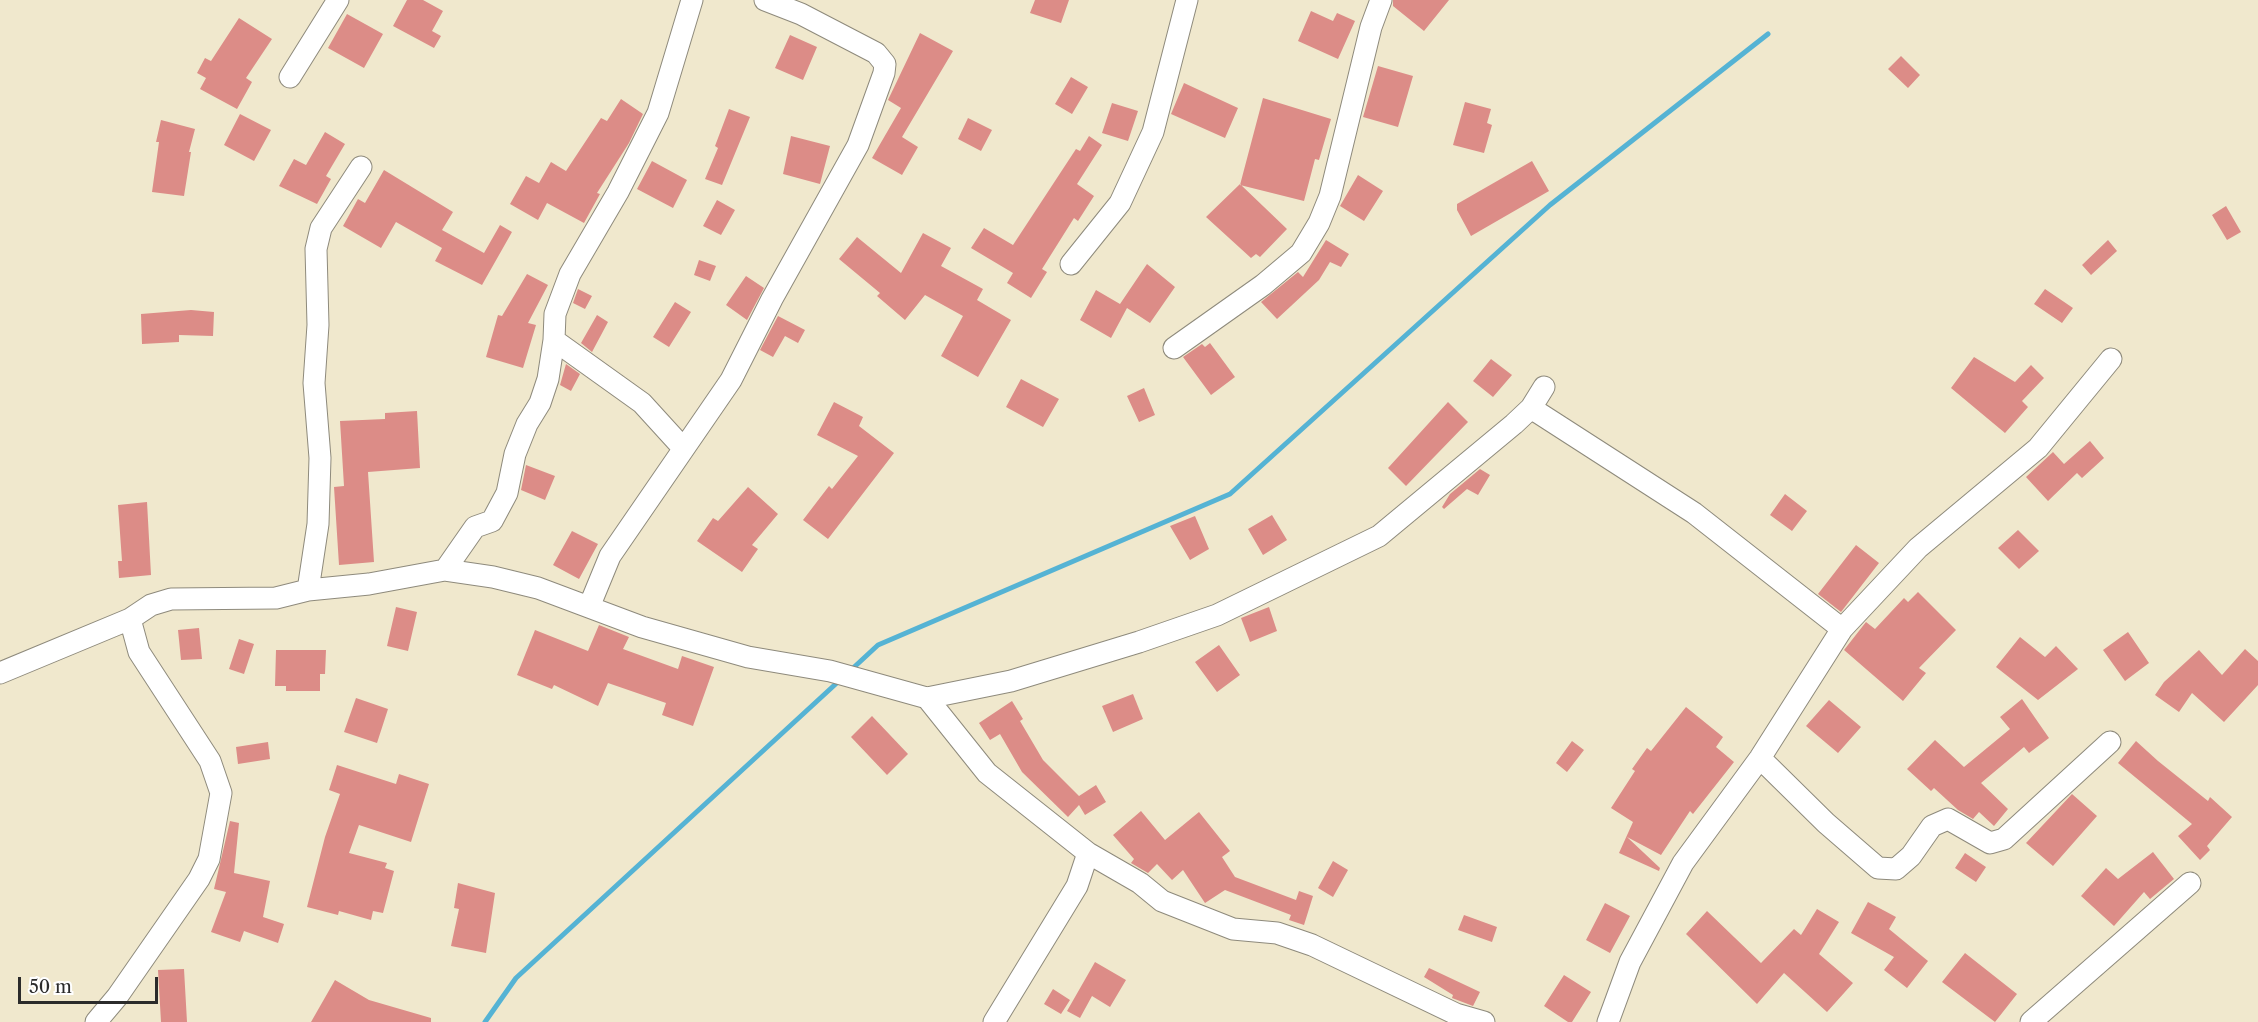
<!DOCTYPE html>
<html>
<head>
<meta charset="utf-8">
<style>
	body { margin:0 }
	#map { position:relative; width:2258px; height:1022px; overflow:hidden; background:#f0e8cd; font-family:"Libre Caslon Text",serif }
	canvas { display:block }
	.scale { position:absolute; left:18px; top:977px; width:140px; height:27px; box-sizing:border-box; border:3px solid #2b2b2b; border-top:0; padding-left:8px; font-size:18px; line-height:21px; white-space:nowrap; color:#2b2b2b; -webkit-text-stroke:4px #fff; paint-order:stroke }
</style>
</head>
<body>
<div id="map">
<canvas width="2258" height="1022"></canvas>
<div class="scale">50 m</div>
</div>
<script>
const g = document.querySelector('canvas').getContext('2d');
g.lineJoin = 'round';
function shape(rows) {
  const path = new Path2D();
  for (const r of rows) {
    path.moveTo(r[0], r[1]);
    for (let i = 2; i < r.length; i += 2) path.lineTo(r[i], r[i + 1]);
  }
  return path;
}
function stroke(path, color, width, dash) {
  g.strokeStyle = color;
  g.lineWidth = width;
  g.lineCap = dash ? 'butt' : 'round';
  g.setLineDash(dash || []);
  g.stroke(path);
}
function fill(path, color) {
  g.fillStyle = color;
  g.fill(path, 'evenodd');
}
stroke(shape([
	[851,670,878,645,1230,494,1550,205,1768,34],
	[485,1022,516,978,840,680]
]), '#55b3d4', 5);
fill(shape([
	[407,0,423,0,443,11,432,31,441,36,434,48,393,26],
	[1035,0,1069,0,1061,23,1030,13],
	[1393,0,1449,0,1424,31,1393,6],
	[1311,11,1333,21,1337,13,1355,21,1338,59,1298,41],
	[347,14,383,34,364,68,328,48],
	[239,18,272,39,246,78,252,82,237,109,200,89,206,78,197,73,205,58,211,61],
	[920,33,953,51,902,137,918,147,902,175,872,158,901,108,888,100],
	[790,35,817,47,803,80,775,68],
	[1901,56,1920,75,1908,88,1888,69],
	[1378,66,1413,76,1398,127,1363,117],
	[1071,77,1088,87,1072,114,1055,104],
	[1184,83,1238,108,1225,138,1171,114],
	[1263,98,1331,119,1319,160,1315,159,1304,201,1240,185],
	[621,99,643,114,629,143,597,193,600,194,584,223,547,203,538,220,510,204,526,176,539,183,551,162,566,171,601,118,607,121],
	[1465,102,1491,109,1487,123,1492,125,1484,153,1453,145],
	[1112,103,1138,111,1128,141,1102,133],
	[729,109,750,117,722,185,705,179,718,148,715,146],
	[240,114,271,130,254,161,224,145],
	[968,118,992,130,981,151,958,139],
	[161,120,195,129,189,152,191,152,184,196,152,192,159,142,156,142],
	[325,132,345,144,326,176,331,179,317,204,279,186,294,159,306,165],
	[791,136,830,146,820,184,783,174],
	[1089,136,1102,145,1077,184,1094,196,1078,221,1074,218,1042,269,1047,272,1031,298,1007,283,1013,273,971,248,984,228,1013,245,1076,149,1080,151],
	[652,161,687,180,673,208,637,189],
	[1532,161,1549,191,1471,236,1457,210,1457,204],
	[384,170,453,212,442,230,484,253,500,225,512,232,482,285,435,261,442,248,396,222,381,248,343,226,358,199,365,203],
	[1358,175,1383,191,1364,221,1340,206],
	[1240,184,1287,229,1260,257,1256,254,1251,258,1206,217],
	[717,200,735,210,721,235,703,226],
	[2226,206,2241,232,2227,240,2212,215],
	[923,233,951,248,941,266,983,289,977,300,1011,320,978,377,941,356,963,316,925,295,905,320,877,296,880,293,839,259,857,237,901,273],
	[1326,240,1349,254,1341,267,1330,262,1319,280,1277,319,1261,302,1298,272,1303,277],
	[2108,240,2117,251,2091,275,2082,265],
	[699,260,716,266,710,281,694,275],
	[1147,264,1175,287,1150,323,1127,308,1111,338,1080,320,1096,290,1120,304],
	[527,274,548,285,528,323,536,325,523,368,486,357,498,315,502,316],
	[746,276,764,288,747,320,726,305],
	[578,289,592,296,585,309,573,303],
	[2045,289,2073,308,2062,323,2034,304],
	[675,302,691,312,669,347,653,337],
	[191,310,214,312,213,336,179,335,179,342,142,344,141,314],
	[597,315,608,322,592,352,581,343],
	[778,316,805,330,798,343,785,336,773,357,760,350],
	[1210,343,1235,377,1211,395,1183,357,1202,344,1205,347],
	[1974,357,2015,382,2031,365,2044,378,2022,401,2028,407,2005,433,1951,388],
	[1491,359,1512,375,1493,397,1473,381],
	[566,364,580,374,571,391,560,385],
	[1021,379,1059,399,1043,427,1006,407],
	[1144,388,1155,415,1139,422,1127,396],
	[834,402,863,417,859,426,894,453,828,539,803,520,829,486,832,489,858,456,817,435],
	[1448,402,1468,422,1406,486,1388,468],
	[417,411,420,468,368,472,374,562,339,565,334,487,344,486,340,421,385,419,385,413],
	[2090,441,2104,458,2082,478,2077,473,2048,501,2026,477,2053,452,2064,464],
	[526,465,555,476,545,500,521,490],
	[1480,469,1490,475,1478,495,1467,489,1444,509,1442,507,1450,494],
	[748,487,778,514,752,545,758,549,742,572,697,541,713,518,718,521],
	[1785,494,1807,511,1792,531,1770,515],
	[147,502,151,575,119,578,118,561,122,561,118,505],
	[1272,515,1287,540,1263,555,1248,529],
	[1195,516,1209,549,1190,560,1170,526],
	[2018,530,2039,551,2019,569,1998,548],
	[572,531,598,544,579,579,553,565],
	[1856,545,1879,563,1841,612,1818,594],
	[1918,592,1956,630,1919,668,1926,673,1903,701,1844,650,1866,622,1875,629,1904,598,1908,602],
	[396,607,417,612,408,651,387,646],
	[1269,607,1277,631,1250,642,1241,618],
	[599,625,629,637,623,649,678,669,682,656,714,667,693,726,662,715,666,703,608,683,598,706,554,685,552,689,517,675,535,630,588,651],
	[199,628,202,659,181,660,178,630],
	[2128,632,2149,663,2125,681,2103,650],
	[2020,637,2045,657,2056,646,2078,669,2038,700,1996,667],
	[239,639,254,644,244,674,229,669],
	[1219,645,1240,675,1217,692,1195,662],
	[2245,649,2258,661,2258,685,2224,722,2192,693,2179,712,2155,695,2164,682,2199,650,2222,675],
	[276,650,326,650,325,674,320,674,320,691,286,691,286,686,275,686],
	[1133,694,1143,719,1113,732,1102,706],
	[356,698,388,709,377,743,344,732],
	[2022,699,2049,738,2029,753,2024,747,1981,783,2008,809,1994,826,1979,812,1973,819,1958,810,1934,788,1931,791,1907,769,1935,740,1964,767,2010,729,2000,717],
	[1829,700,1861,727,1838,753,1806,726],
	[1012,701,1023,719,1020,721,1043,760,1079,796,1096,785,1106,802,1085,815,1079,805,1068,817,1022,772,1000,734,990,740,979,723],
	[1686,707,1723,737,1716,747,1734,762,1693,814,1690,811,1661,855,1627,837,1660,868,1659,871,1619,853,1633,822,1611,808,1635,771,1632,769,1647,748,1651,751],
	[872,716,908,754,887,775,851,737],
	[1572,741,1584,750,1567,772,1556,763],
	[2136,741,2158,761,2208,801,2210,797,2232,817,2207,846,2210,850,2200,860,2178,836,2192,824,2118,763],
	[268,742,270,759,238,764,236,747],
	[337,765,396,784,399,774,429,784,411,842,359,825,349,853,387,863,385,868,394,871,383,913,373,911,371,920,339,911,338,915,307,907,325,837,340,794,329,790],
	[2072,794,2097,816,2053,866,2026,843],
	[1141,811,1165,840,1199,812,1230,851,1222,857,1235,877,1296,900,1299,891,1313,896,1304,925,1289,920,1291,915,1225,890,1205,903,1183,870,1172,880,1157,864,1148,873,1131,863,1134,859,1113,835],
	[230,821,239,823,234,873,270,881,263,917,284,924,278,943,244,931,240,942,211,932,226,892,214,889],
	[2153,852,2174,879,2150,899,2144,892,2114,926,2081,896,2106,868,2118,879],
	[1965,853,1986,867,1976,882,1955,868],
	[1333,861,1348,870,1333,897,1318,888],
	[458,883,495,893,486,953,451,946,459,909,454,908],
	[1868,902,1896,917,1889,929,1928,961,1907,988,1884,970,1894,957,1851,933],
	[1605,903,1630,916,1610,953,1586,940],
	[1817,909,1839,922,1819,954,1853,983,1827,1012,1784,973,1757,1004,1686,934,1707,911,1761,963,1794,929,1801,935],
	[1464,915,1497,927,1492,942,1458,930],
	[1965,953,2017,994,1995,1022,1942,982],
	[1095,962,1126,980,1110,1007,1092,996,1080,1018,1067,1011],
	[1429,968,1480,992,1473,1006,1452,998,1453,995,1424,977],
	[184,969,187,1022,161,1022,158,970],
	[1564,975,1591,992,1572,1022,1568,1022,1544,1006],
	[335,980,369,1000,431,1018,431,1022,311,1022],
	[1053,989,1070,1000,1061,1014,1044,1004]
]), '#dc8c87');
const minor = shape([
	[290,77,338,0],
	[1071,264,1120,203,1153,132,1187,0],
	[1174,348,1263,285,1301,253,1319,223,1330,196,1371,27,1381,0],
	[1531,408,1694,513,1842,629],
	[683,448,642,403,554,340,555,314,570,274,618,192,658,113,692,0],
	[445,570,475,527,492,521,507,493,515,454,527,424,540,403,548,379,554,340],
	[308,590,318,524,320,458,314,383,318,325,316,249,321,228,361,167],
	[589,607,610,556,731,380,772,299,858,145,884,73,885,64,876,53,801,14,765,0],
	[0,673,130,619,151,605,171,599,276,598,308,590,369,584,445,570,493,577,538,588,642,627,748,657,830,671,927,698,1011,681,1139,642,1217,615,1379,536,1514,424,1531,408,1544,387],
	[927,698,987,773,1088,853,1140,883,1162,901,1233,929,1277,933,1312,945,1456,1014,1484,1022],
	[1760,758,1826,823,1878,868,1896,869,1911,856,1932,826,1948,819,1990,843,2004,839,2110,742],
	[96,1022,117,997,199,879,209,859,221,793,210,761,139,652,130,619],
	[994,1022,1077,886,1088,853],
	[1608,1022,1630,962,1683,863,1760,758,1842,629,1918,548,2038,448,2111,359],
	[2031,1022,2190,883]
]);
stroke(minor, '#8e8a7c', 23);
stroke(minor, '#fff', 21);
</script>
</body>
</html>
